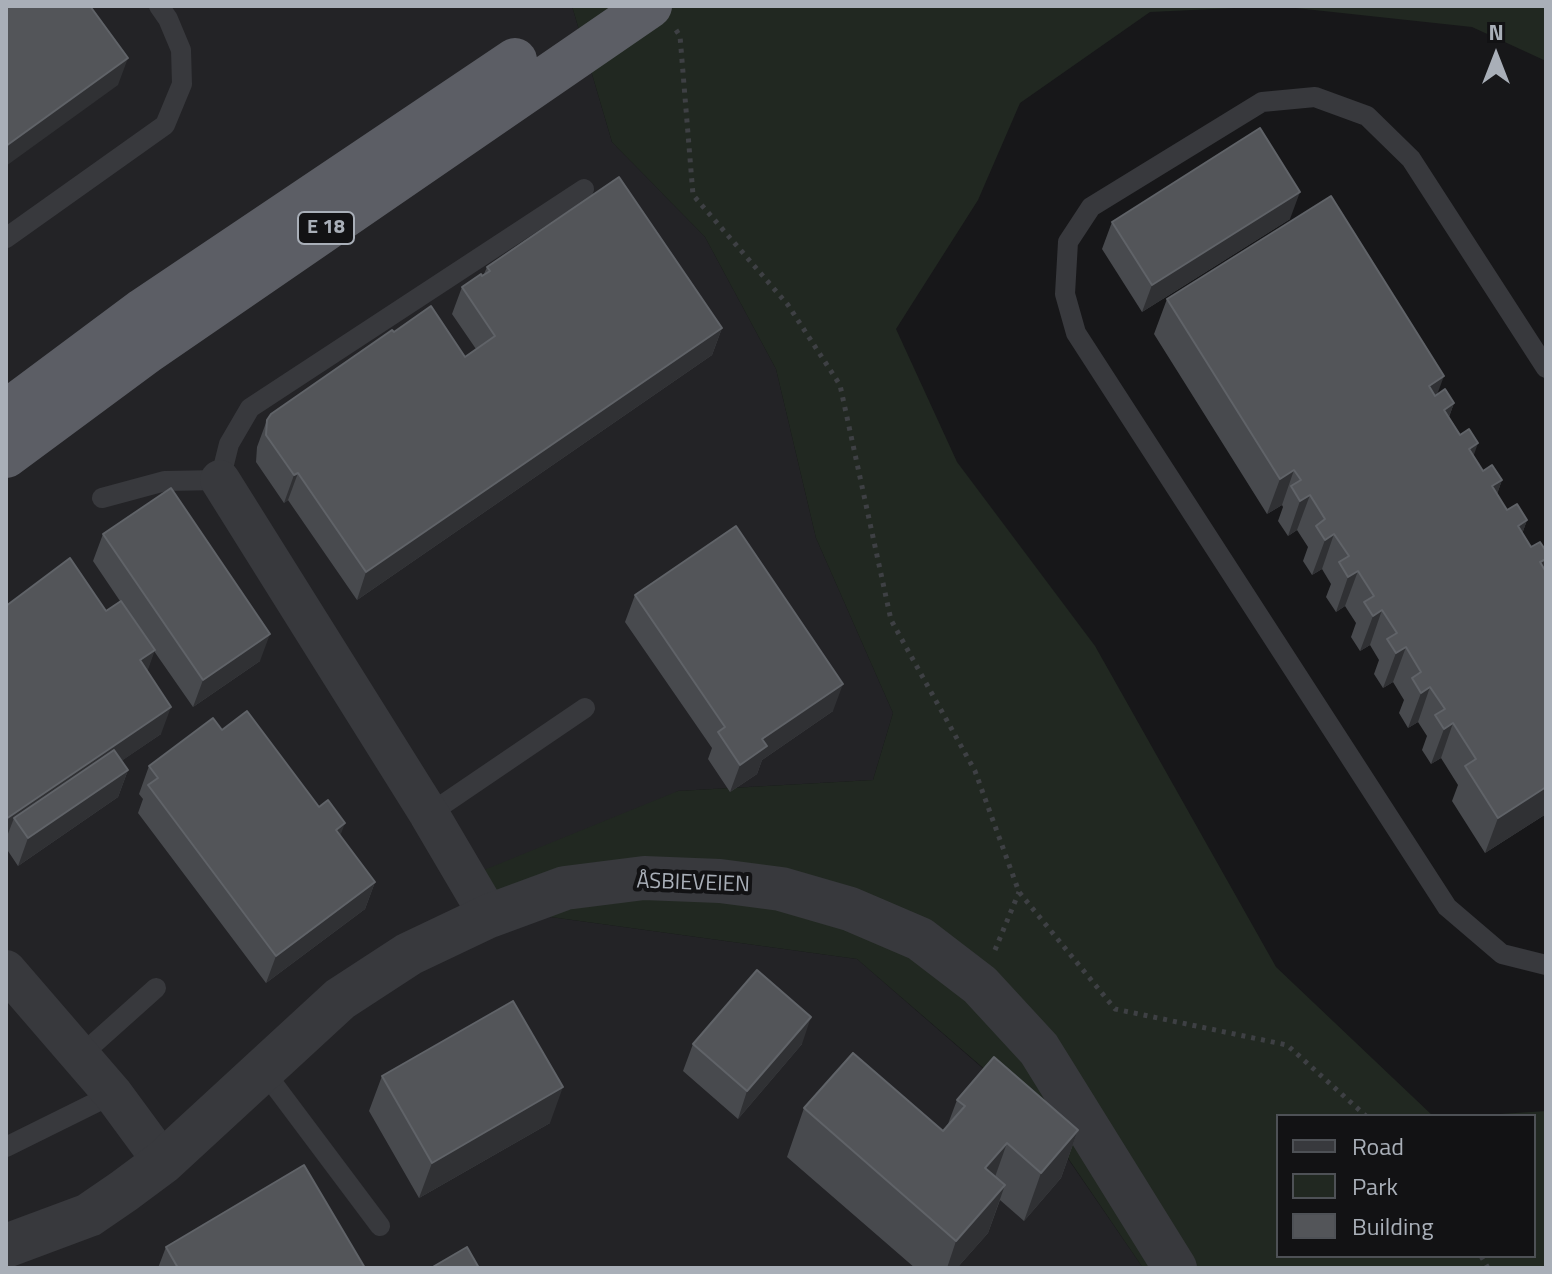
<!DOCTYPE html>
<html>
<head>
<meta charset="utf-8">
<style>
	body { margin:0 }
	#map { position:relative; width:1552px; height:1274px; overflow:hidden; background:#171719; font-family:"Titillium Web",sans-serif }
	canvas { display:block }
	.frame { position:absolute; inset:0; border:8px solid #a9afb8; pointer-events:none }
	.legend { position:absolute; left:1276px; top:1114px; width:260px; height:144px; box-sizing:border-box; background:#121214; border:2px solid #4e5156; margin:0; padding:10px 14px; list-style:none; font-size:24px; color:#a9afb8 }
	.legend li { display:flex; align-items:center; gap:16px; height:40px }
	.legend b { width:40px; border:2px solid #4e5156 }
	.north { position:absolute; left:1456px; top:16px; width:80px; height:80px; -webkit-text-stroke:6px #121214; paint-order:stroke; rotate:0deg; font-size:22px; font-weight:700; line-height:32px; text-align:center; color:#a9afb8 }
	.north::after { content:''; display:block; margin:auto; width:28px; height:36px; background:#a9afb8; clip-path:polygon(50% 0,100% 100%,50% 72%,0 100%) }
</style>
</head>
<body>
<div id="map">
<canvas width="1552" height="1274"></canvas>
<div class="frame"></div>
<ul class="legend">
<li><b style="height:10px;background:#38393d"></b>Road</li>
<li><b style="height:22px;background:#212821"></b>Park</li>
<li><b style="height:22px;background:#535559"></b>Building</li>
</ul>
<div class="north">N</div>
</div>
<script>
const g = document.querySelector('canvas').getContext('2d');
g.lineJoin = 'round';
function fill(path, color) {
  g.fillStyle = color;
  g.fill(path, 'evenodd');
}
function shape(rows) {
  const path = new Path2D();
  for (const r of rows) {
    path.moveTo(r[0], r[1]);
    for (let i = 2; i < r.length; i += 2) path.lineTo(r[i], r[i + 1]);
  }
  return path;
}
function stroke(path, color, width, dash) {
  g.strokeStyle = color;
  g.lineWidth = width;
  g.lineCap = dash ? 'butt' : 'round';
  g.setLineDash(dash || []);
  g.stroke(path);
}
function write(font, color, halo, rows, align = 'center') {
  g.font = font + ' "Titillium Web",sans-serif';
  g.lineWidth = 8;
  g.setLineDash([]);
  g.textBaseline = 'middle';
  g.strokeStyle = halo;
  g.fillStyle = color;
  for (const [text, x, y, turn = 0] of rows) {
    g.save();
    g.translate(x, y);
    g.rotate((+turn || 0) * Math.PI / 180);
    g.textAlign = isNaN(turn) ? turn : align;
    if (halo) g.strokeText(text, 0, 0);
    g.fillText(text, 0, 0);
    g.restore();
  }
}
fill(shape([
	[6,6,572,6,612,142,705,237,776,369,816,538,893,713,873,780,678,791,507,911,857,959,1040,1118,1143,1268,6,1268]
]), '#232326');
fill(shape([
	[572,6,1546,6,1546,61,1472,27,1277,6,1150,12,1020,103,978,200,896,329,957,462,1095,646,1276,967,1433,1116,1278,1116,1278,1256,1534,1256,1534,1116,1470,1116,1546,1111,1546,1268,1143,1268,1040,1117,857,959,507,911,484,870,678,791,873,780,893,713,816,538,776,369,705,237,612,142]
]), '#212821');
stroke(shape([
	[676,30,680,36,693,195,788,305,840,385,891,620,975,771,1019,892,1115,1009,1287,1045,1366,1116],
	[995,950,1019,892],
	[1481,1256,1488,1268]
]), '#3e4044', 5, [4, 6]);
stroke(shape([
	[6,238,165,125,182,84,181,50,168,19,159,6],
	[1546,368,1411,159,1367,116,1315,97,1262,102,1091,207,1068,242,1065,294,1076,333,1447,907,1502,954,1546,965],
	[102,498,165,481,220,480,229,444,250,408,584,189],
	[429,814,585,708],
	[80,1056,156,988],
	[263,1070,380,1226],
	[6,1147,113,1094]
]), '#38393d', 20);
stroke(shape([
	[220,480,429,814,489,916],
	[6,970,113,1094,163,1162]
]), '#38393d', 40);
stroke(shape([
	[6,1246,89,1215,124,1191,163,1162,340,999,409,954,489,916,565,888,644,878,720,881,781,889,850,909,920,939,980,985,1039,1049,1175,1268]
]), '#38393d', 44);
stroke(shape([
	[6,412,143,310,515,60],
	[6,456,148,351,650,6]
]), '#5c5e65', 44);
fill(shape([
	[1290,219,1142,312,1102,249,1112,222],
	[487,267,722,328,712,355,357,600,288,500,284,503,256,462,257,447,267,420,394,332,465,357,476,349,452,314,462,287,484,274],
	[1167,299,1438,394,1454,403,1449,417,1483,471,1502,480,1497,494,1507,510,1527,520,1522,534,1531,547,1546,551,1546,566,1545,570,1546,814,1485,853,1452,801,1458,785,1441,758,1431,764,1422,750,1427,736,1418,722,1408,728,1399,713,1404,700,1393,682,1383,688,1374,674,1379,660,1370,645,1360,651,1351,637,1356,623,1345,606,1336,612,1326,597,1331,584,1322,569,1312,575,1303,561,1308,547,1297,530,1288,536,1278,521,1283,507,1282,505,1267,514,1154,334],
	[103,534,260,661,193,707,154,651,147,671,161,734,121,761,128,770,118,797,18,866,6,848,6,606,106,611,120,601,93,561],
	[635,595,833,711,762,760,757,774,730,792,708,759,712,748,625,622],
	[222,730,340,836,375,882,365,909,266,983,138,813,143,799,139,794,149,766],
	[693,1044,802,1044,738,1119,683,1071],
	[382,1076,550,1123,419,1198,369,1111],
	[957,1100,1078,1130,1061,1178,1024,1221,1000,1200,988,1233,957,1268,915,1268,787,1157,804,1108,943,1131,948,1124],
	[166,1247,365,1268,158,1268]
]), '#484a4e');
fill(shape([
	[128,58,118,85,6,166,6,146],
	[1300,192,1290,219,1142,312,1152,285],
	[722,328,712,355,357,600,366,572],
	[1444,376,1431,411,1429,386],
	[1454,403,1441,438,1444,410],
	[1478,443,1466,478,1469,449],
	[1294,470,1282,505,1267,514,1280,479],
	[298,473,288,500,284,503,294,475],
	[1502,480,1489,515,1492,486],
	[1310,495,1297,530,1288,536,1300,501],
	[1527,520,1514,556,1518,526],
	[1334,534,1322,569,1312,575,1325,540],
	[1546,559,1546,566,1537,592,1540,562],
	[1358,571,1345,606,1336,612,1348,577],
	[1382,610,1370,645,1360,651,1373,616],
	[270,634,260,661,193,707,203,680],
	[1406,647,1393,682,1383,688,1396,653],
	[155,650,145,678,140,660],
	[843,684,833,711,762,760,757,774,730,792,740,765,762,739],
	[1430,687,1418,722,1408,728,1421,693],
	[171,707,161,734,22,829,14,818,6,839,6,819],
	[1453,723,1441,758,1431,764,1444,729],
	[128,770,118,797,18,866,28,838],
	[1546,787,1546,814,1485,853,1498,818],
	[345,823,335,850,336,830],
	[375,882,365,909,266,983,276,956],
	[811,1017,802,1044,738,1119,747,1091],
	[563,1087,550,1123,419,1198,432,1163],
	[1078,1130,1061,1178,1024,1221,1041,1173],
	[1007,1143,990,1191,985,1168],
	[1005,1185,988,1233,957,1268,947,1268,956,1241]
]), '#303134');
const building = shape([
	[6,6,90,6,128,58,6,146,6,6],
	[1260,128,1300,192,1152,285,1112,222,1260,128],
	[619,177,722,328,366,572,298,473,294,475,266,435,267,420,271,414,392,330,394,332,431,306,465,357,495,336,462,287,481,274,482,276,490,271,487,267,619,177],
	[1331,196,1444,376,1429,386,1435,396,1445,389,1454,403,1444,410,1460,435,1469,429,1478,443,1469,449,1483,471,1492,465,1502,480,1492,486,1507,510,1517,504,1527,520,1518,526,1531,547,1540,542,1546,551,1546,559,1540,562,1546,572,1546,787,1498,818,1465,766,1476,759,1453,723,1444,729,1435,715,1445,709,1430,687,1421,693,1412,678,1421,672,1406,647,1396,653,1387,639,1397,633,1382,610,1373,616,1364,602,1374,596,1358,571,1348,577,1339,562,1349,556,1334,534,1325,540,1316,526,1325,519,1310,495,1300,501,1291,486,1301,480,1294,470,1280,479,1167,299,1331,196],
	[171,488,270,634,203,680,103,534,171,488],
	[736,526,843,684,762,739,767,746,740,765,718,732,725,727,635,595,736,526],
	[70,558,106,611,121,601,155,650,140,660,171,707,6,819,6,606,70,558],
	[247,711,319,807,328,800,345,823,336,830,375,882,276,956,148,785,158,778,149,766,213,718,222,730,247,711],
	[114,750,128,770,28,838,14,818,114,750],
	[757,970,811,1017,747,1091,693,1044,757,970],
	[513,1001,563,1087,432,1163,382,1076,513,1001],
	[853,1053,943,1131,965,1106,957,1100,994,1057,1078,1130,1041,1173,1007,1143,985,1168,1005,1185,956,1241,804,1108,853,1053],
	[304,1165,365,1268,178,1268,166,1247,304,1165],
	[467,1247,479,1268,431,1268,467,1247]
]);
fill(building, '#535559');
stroke(building, '#606368', 2);
for (const [x, y, w] of [
	[326,228,56]
]) {
  const box = new Path2D();
  box.roundRect(x - w / 2, y - 16, w, 32, 6);
  g.fillStyle = '#121214';
  g.fill(box);
  stroke(box, '#a9afb8', 2);
}
write('bold 20px', '#a9afb8', null, [
	["E 18",326,228]
]);
write('22px', '#a9afb8', '#121214', [
	["ÅSBIEVEIEN",693,884,2]
]);
</script>
</body>
</html>
